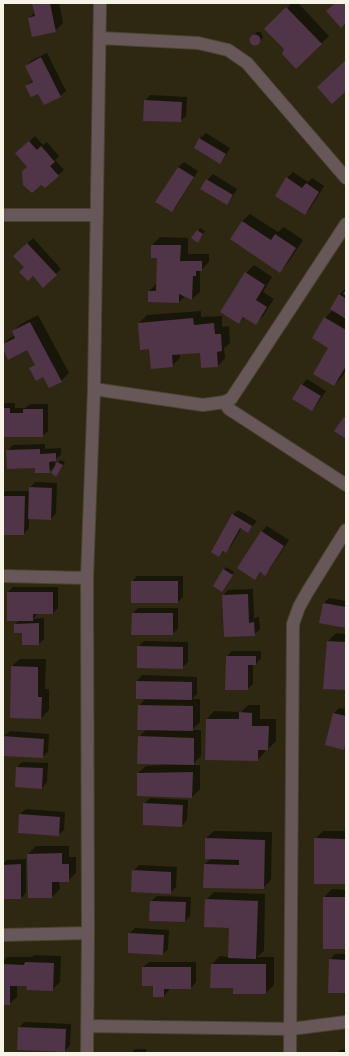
<!DOCTYPE html>
<html>
<head>
<meta charset="utf-8">
<style>
	body { margin:0 }
	#map { position:relative; width:349px; height:1056px; overflow:hidden; background:#2e2812; font-family:"Asap Condensed",sans-serif }
	canvas { display:block }
	.frame { position:absolute; inset:0; border:4px solid #f7f3e6; pointer-events:none }
</style>
</head>
<body>
<div id="map">
<canvas width="349" height="1056"></canvas>
<div class="frame"></div>
</div>
<script>
const g = document.querySelector('canvas').getContext('2d');
g.lineJoin = 'round';
function fill(path, color) {
  g.fillStyle = color;
  g.fill(path, 'evenodd');
}
function shape(rows) {
  const path = new Path2D();
  for (const r of rows) {
    if (r.length === 3) {
      path.moveTo(r[0] + r[2], r[1]);
      path.arc(r[0], r[1], r[2], 0, 2 * Math.PI);
      continue;
    }
    path.moveTo(r[0], r[1]);
    for (let i = 2; i < r.length; i += 2) path.lineTo(r[i], r[i + 1]);
  }
  return path;
}
function stroke(path, color, width, dash) {
  g.strokeStyle = color;
  g.lineWidth = width;
  g.lineCap = dash ? 'butt' : 'round';
  g.setLineDash(dash || []);
  g.stroke(path);
}
fill(shape([
	[33,3,59,3,63,23,55,31,29,18,35,12],
	[292,3,298,3,329,36,296,68,285,49,266,29],
	[257,32,261,32,263,38,258,43,254,44,252,42,251,38],
	[47,53,66,91,60,96,39,92,26,86,33,80,26,66,32,60],
	[150,95,187,97,186,116,180,121,145,101],
	[206,133,230,148,225,157,220,162,195,147,200,138],
	[35,136,43,145,47,142,59,156,55,160,64,170,45,187,28,167,22,148],
	[184,162,198,171,177,205,172,211,178,167],
	[293,172,308,182,312,178,324,186,310,209,304,214,276,195,287,178],
	[213,174,237,189,232,198,227,204,207,180],
	[250,214,278,232,284,227,303,240,287,264,279,272,242,221],
	[200,228,205,231,200,239,198,231],
	[160,237,188,238,188,254,209,254,209,262,200,271,200,292,192,299,185,296,179,302,149,291,157,283,158,257,152,245],
	[33,238,61,269,43,286,14,256],
	[254,265,272,277,263,292,274,299,263,316,255,324,245,317,239,323,246,273],
	[345,289,346,290,346,370,342,377,334,385,325,318,333,310,339,295],
	[201,311,201,317,222,316,222,327,229,326,230,343,224,348,225,358,218,366,201,352,180,353,180,358,172,366,150,348,139,323,147,315],
	[38,315,69,373,61,381,43,375,31,369,35,364,27,349,3,347,3,344,10,338,15,335,13,331,21,324],
	[307,379,326,391,317,404,312,410,302,385],
	[5,403,15,403,15,408,25,408,30,404,48,404,48,431,42,436,3,436,3,405],
	[45,444,45,449,61,448,61,455,54,460,55,466,49,472,7,451,13,445],
	[60,460,65,462,56,476,58,463],
	[35,482,57,483,56,513,51,519,29,518,29,528,24,534,3,534,3,493,6,491,30,491,30,488],
	[238,510,257,521,248,531,242,527,231,546,219,556,233,515],
	[267,526,289,540,270,569,265,574,261,572,255,579,238,567,262,531],
	[226,567,234,572,222,591,224,570],
	[137,576,183,576,183,597,178,602,132,582],
	[13,587,58,587,58,608,53,613,38,613,33,619,44,618,44,639,39,644,23,632,15,624,20,620,8,592],
	[253,589,254,618,259,617,260,629,254,635,223,596,228,590],
	[329,598,346,601,346,627,320,622,324,603],
	[138,608,178,608,178,629,172,634,133,613],
	[336,633,346,634,346,689,324,688,328,641],
	[144,641,188,642,188,662,182,668,138,647],
	[232,651,261,651,261,658,256,664,253,664,253,684,247,689,227,656],
	[20,659,46,659,45,689,49,689,49,710,41,718,12,666],
	[142,675,197,677,197,694,192,699,200,699,200,722,192,730,201,730,201,756,192,765,200,765,200,789,192,797,138,773,146,766,161,765,161,764,139,737,147,729,139,706,146,698,137,698,137,681],
	[248,705,260,705,260,719,276,719,276,741,268,749,265,749,265,752,257,760,206,759,207,719,214,711,241,712],
	[339,708,346,709,346,747,344,749,334,713],
	[10,731,49,734,48,752,42,757,4,736],
	[22,762,48,763,47,782,42,788,17,767],
	[150,798,188,800,187,820,181,826,144,804],
	[26,809,65,812,64,830,58,835,20,814],
	[214,831,272,832,271,880,263,888,205,864,211,859,206,838],
	[323,831,346,831,346,883,315,839],
	[36,846,69,846,69,857,76,857,76,873,68,881,59,881,60,889,52,897,28,854],
	[26,859,26,893,21,898,3,898,3,864,7,860],
	[139,865,177,867,176,887,170,893,133,871],
	[332,889,346,890,346,948,324,897],
	[214,892,265,894,264,951,257,957,274,957,274,985,266,993,234,987,212,964,220,956,229,957,230,927,206,900],
	[157,896,191,897,190,916,185,921,150,920,151,901],
	[135,928,169,930,168,949,163,954,129,934],
	[335,954,346,954,346,992,330,960],
	[34,955,61,956,60,982,52,990,27,985,17,985,17,997,9,1004,3,1004,3,961,7,957,32,957],
	[149,962,196,962,196,982,191,988,169,988,169,990,164,996,153,985,143,967],
	[24,1022,71,1024,70,1045,65,1051,19,1028],
	[135,1049,146,1049,146,1053,132,1053],
	[346,1049,346,1053,337,1053,340,1050]
]), '#0007');
fill(shape([
	[32,3,50,3,56,32,32,37,28,18,35,16],
	[335,3,346,3,346,23,341,28,326,11],
	[286,7,322,44,296,69,282,54,284,49,264,29],
	[255,40,5.5],
	[41,57,61,97,44,105,38,94,31,97,25,86,33,82,25,66],
	[346,60,346,91,332,104,317,87],
	[144,100,182,102,181,122,143,121],
	[199,138,226,154,220,164,194,148],
	[29,141,37,150,41,146,55,162,50,166,59,176,45,188,41,185,32,193,23,185,22,171,27,167,15,153],
	[178,167,194,177,172,212,155,202],
	[286,177,302,188,306,183,319,192,305,215,275,196],
	[206,179,233,195,227,205,200,189],
	[242,221,271,240,275,234,296,248,280,273,230,239],
	[197,230,203,234,198,243,191,238],
	[27,243,57,275,43,288,33,276,28,281,19,272,24,267,13,256],
	[151,245,181,245,180,261,202,261,202,271,196,271,196,276,193,276,192,300,179,294,179,303,148,302,148,291,156,291,157,258,151,258],
	[245,272,265,285,256,300,267,307,256,325,243,317,239,324,220,312],
	[346,289,346,319,330,309,339,294,345,298,346,296,343,294],
	[324,317,346,330,346,366,334,386,313,374,328,348,312,338],
	[193,318,194,325,214,323,215,334,221,334,222,351,217,352,218,367,201,368,200,353,172,355,173,367,151,369,149,349,140,350,138,323],
	[30,322,62,382,49,388,43,377,36,381,29,368,35,365,27,350,8,360,3,349,3,344,15,338,12,331],
	[301,384,321,396,312,411,292,399],
	[3,408,10,408,10,413,23,413,23,409,43,409,43,437,3,437],
	[344,417,346,418,346,439,334,431],
	[40,449,40,454,56,453,56,461,49,462,50,473,35,473,35,468,7,469,6,450],
	[57,462,63,465,56,477,51,473],
	[29,487,52,488,51,520,28,519],
	[3,496,25,496,24,535,3,535],
	[232,514,252,526,248,533,240,528,226,553,223,551,219,557,211,552],
	[261,531,284,546,265,576,260,572,255,580,237,568],
	[223,569,233,575,222,592,213,586],
	[131,581,178,581,178,603,131,603],
	[7,592,53,592,53,614,33,614,33,621,7,621],
	[248,594,249,623,254,622,255,636,224,637,222,595],
	[323,603,346,607,346,628,319,623],
	[132,613,173,613,173,635,131,635],
	[39,623,39,645,22,645,22,633,14,633,14,624],
	[327,641,346,642,346,690,323,689],
	[137,646,183,647,183,669,137,668],
	[226,656,256,656,256,665,248,665,248,690,225,690],
	[11,666,38,667,38,697,42,697,41,719,10,718],
	[136,681,192,682,192,700,136,699],
	[138,705,193,706,193,731,137,730],
	[239,712,252,713,252,726,269,726,268,750,258,750,258,761,205,760,206,719,239,719],
	[333,713,346,716,346,742,344,750,325,745],
	[3,736,44,739,43,758,3,756],
	[138,736,194,738,194,765,137,764],
	[16,767,43,768,42,789,15,787],
	[193,772,192,798,137,796,137,773],
	[143,803,183,805,182,827,143,825],
	[19,814,60,817,59,836,18,833],
	[205,838,265,840,264,889,203,888,204,864,239,865,239,860,205,859],
	[314,838,346,839,346,884,314,884],
	[62,853,62,864,69,864,69,882,52,882,52,898,28,898,27,854],
	[21,864,21,899,3,899,3,865],
	[132,870,171,872,171,894,131,892],
	[323,897,346,897,346,949,323,949],
	[205,899,258,901,256,959,228,958,229,928,204,927],
	[150,901,186,902,185,922,149,921],
	[128,933,164,935,163,955,128,953],
	[329,959,346,960,346,993,328,993],
	[25,962,54,963,53,991,27,990,26,986,10,986,10,1005,3,1005,3,964,24,965],
	[211,964,266,964,266,994,233,994,233,988,210,988],
	[142,967,191,967,191,989,164,989,164,997,153,997,153,986,142,986],
	[18,1027,66,1029,65,1052,17,1050]
]), '#503447');
const minor = shape([
	[100,38,198,43,228,50,247,63,346,178],
	[3,215,97,215],
	[94,389,203,405,224,402,231,399,346,224],
	[224,402,229,409,346,485],
	[3,576,87,578],
	[3,935,88,933],
	[87,1026,291,1029,346,1022],
	[87,1053,88,933,87,578,94,389,100,3],
	[290,1053,293,624,299,607,308,591,346,530]
]);
stroke(minor, '#4a4430', 14);
stroke(minor, '#685759', 12);
</script>
</body>
</html>
